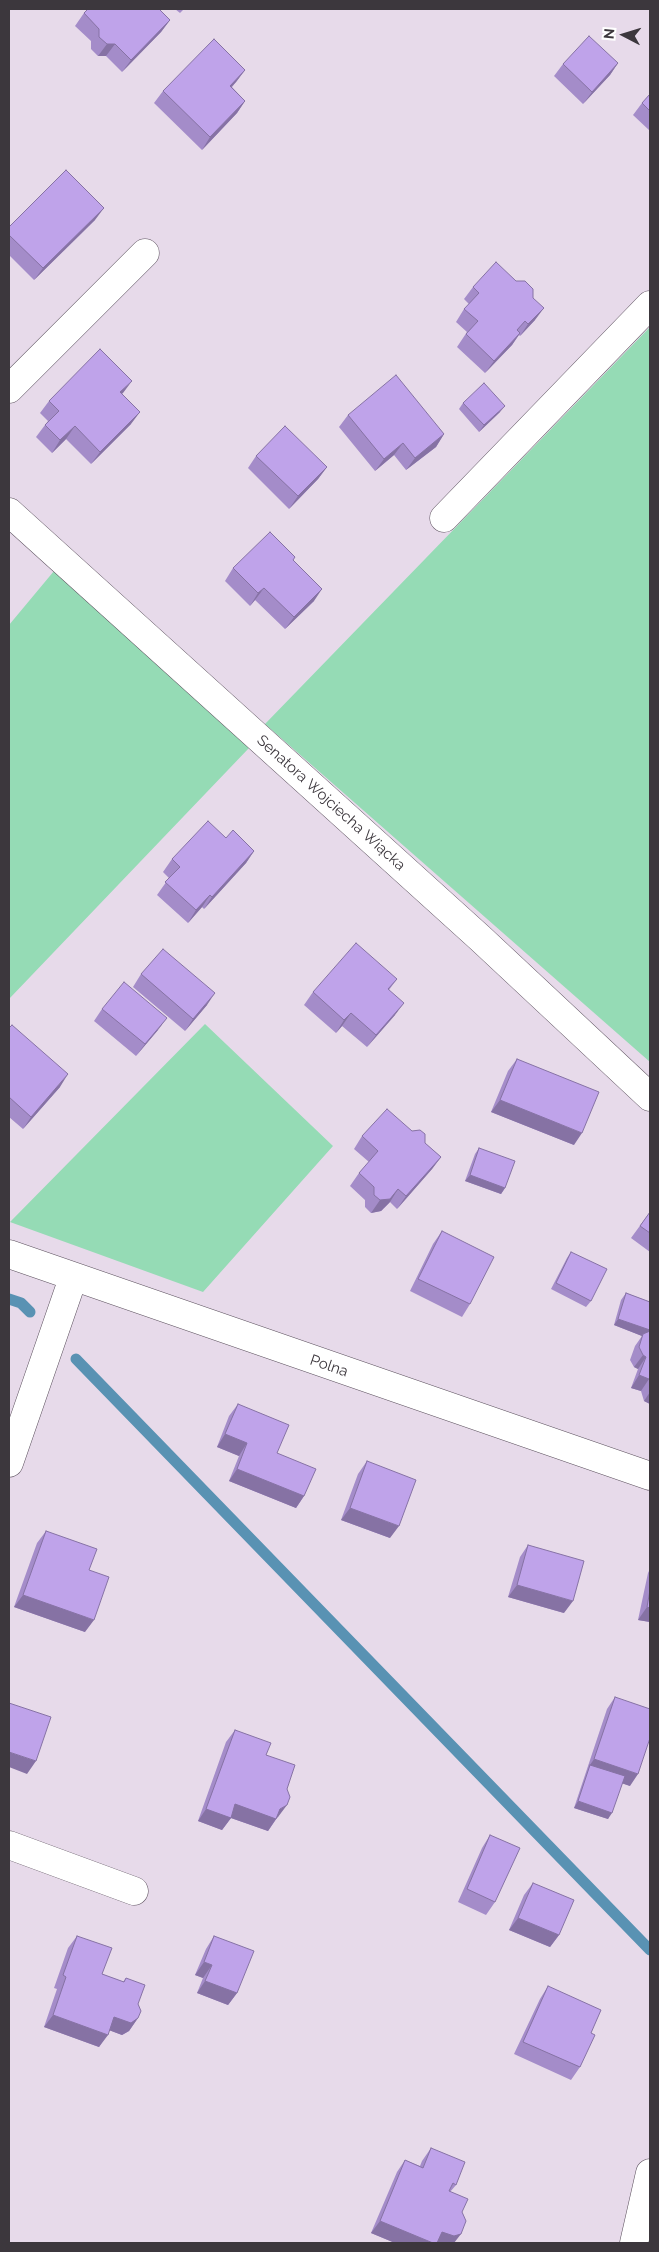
<!DOCTYPE html>
<html>
<head>
<meta charset="utf-8">
<style>
	body { margin:0 }
	#map { position:relative; width:659px; height:2252px; overflow:hidden; background:#e7daea; font-family:Raleway,sans-serif }
	canvas { display:block }
	.frame { position:absolute; inset:0; border:10px solid #3c373d; pointer-events:none }
	.north { position:absolute; left:599px; top:10px; width:50px; height:50px; -webkit-text-stroke:4px #fff; paint-order:stroke; rotate:275deg; font-size:14px; font-weight:700; line-height:20px; text-align:center; color:#3c373d }
	.north::after { content:''; display:block; margin:auto; width:18px; height:22px; background:#3c373d; clip-path:polygon(50% 0,100% 100%,50% 72%,0 100%) }
</style>
</head>
<body>
<div id="map">
<canvas width="659" height="2252"></canvas>
<div class="frame"></div>
<div class="north">N</div>
</div>
<script>
const g = document.querySelector('canvas').getContext('2d');
g.lineJoin = 'round';
function fill(path, color) {
  g.fillStyle = color;
  g.fill(path, 'evenodd');
}
function shape(rows) {
  const path = new Path2D();
  for (const r of rows) {
    path.moveTo(r[0], r[1]);
    for (let i = 2; i < r.length; i += 2) path.lineTo(r[i], r[i + 1]);
  }
  return path;
}
function stroke(path, color, width, dash) {
  g.strokeStyle = color;
  g.lineWidth = width;
  g.lineCap = dash ? 'butt' : 'round';
  g.setLineDash(dash || []);
  g.stroke(path);
}
function write(font, color, halo, rows, align = 'center') {
  g.font = font + ' Raleway,sans-serif';
  g.lineWidth = 4;
  g.setLineDash([]);
  g.textBaseline = 'middle';
  g.strokeStyle = halo;
  g.fillStyle = color;
  for (const [text, x, y, turn = 0] of rows) {
    g.save();
    g.translate(x, y);
    g.rotate((+turn || 0) * Math.PI / 180);
    g.textAlign = isNaN(turn) ? turn : align;
    if (halo) g.strokeText(text, 0, 0);
    g.fillText(text, 0, 0);
    g.restore();
  }
}
fill(shape([
	[650,327,650,1062,265,724],
	[54,571,249,748,9,999,9,625],
	[205,1024,333,1146,203,1292,10,1222]
]), '#95dbb5');
stroke(shape([
	[9,1299,21,1303,30,1312],
	[76,1359,650,1950]
]), '#5992b3', 11);
const minor = shape([
	[9,389,145,253],
	[9,512,480,938,650,1097],
	[444,518,650,305],
	[9,1254,650,1476],
	[9,1463,73,1278],
	[9,1845,134,1891],
	[634,2243,650,2173]
]);
stroke(minor, '#5d525f', 29);
stroke(minor, '#fff', 28);
fill(shape([
	[175,9,184,9,180,13],
	[84,13,170,20,161,32,122,72,106,56,98,56,91,49,91,41,75,26],
	[618,63,610,75,583,104,554,76,563,64],
	[245,70,236,82,232,87,245,101,237,113,202,150,154,103,163,91],
	[650,94,650,131,633,115,642,103],
	[95,220,34,280,9,255,9,227],
	[473,287,535,320,520,336,519,335,512,345,485,373,457,347,467,332,456,322,464,309,469,304,464,299],
	[122,394,131,424,91,464,66,439,52,453,36,437,48,421,40,413,49,401],
	[463,403,500,412,479,432,459,409],
	[348,415,444,434,436,447,406,470,394,455,375,471,339,427],
	[256,456,327,467,318,479,289,509,248,468],
	[293,560,314,601,285,629,255,600,250,606,225,581,233,568],
	[226,838,254,851,246,863,204,909,202,907,188,923,157,895,169,878,163,872,172,859],
	[141,974,207,1005,185,1031,133,987],
	[397,979,389,990,395,1015,367,1047,342,1026,336,1033,304,1005,313,992],
	[102,1009,158,1030,136,1056,94,1021],
	[9,1028,60,1087,23,1129,9,1117],
	[517,1059,574,1145,491,1112,508,1071],
	[362,1136,425,1143,441,1157,432,1169,397,1209,390,1202,381,1211,371,1213,365,1207,365,1200,350,1186,359,1173,369,1162,354,1149],
	[479,1148,505,1188,501,1194,465,1181,475,1154],
	[650,1212,650,1252,631,1238],
	[442,1231,470,1304,462,1317,410,1291,433,1244],
	[571,1252,591,1301,586,1307,551,1289,567,1258],
	[626,1293,650,1302,650,1404,644,1401,641,1391,631,1388,638,1369,634,1367,630,1360,635,1346,642,1336,614,1325,621,1300],
	[238,1404,277,1453,304,1496,296,1508,229,1481,239,1456,217,1447,229,1416],
	[367,1461,390,1538,341,1520,358,1474],
	[46,1531,89,1570,85,1632,14,1607,37,1543],
	[528,1545,564,1613,508,1597,520,1557],
	[650,1569,650,1622,638,1620,648,1573],
	[615,1697,630,1786,622,1783,608,1819,574,1808,607,1709],
	[235,1730,266,1755,287,1789,278,1817,277,1818,268,1831,231,1818,222,1830,198,1821,226,1742],
	[490,1835,495,1902,486,1915,458,1902,482,1848],
	[533,1883,559,1935,550,1947,509,1930,524,1895],
	[77,1936,102,1974,123,1982,126,1978,138,2004,138,2018,129,2031,122,2035,109,2030,99,2047,44,2027,57,1989,54,1988,68,1948],
	[214,1936,237,1993,228,2005,197,1993,203,1978,195,1975,206,1949],
	[548,1986,591,2033,580,2067,571,2080,514,2054,540,1999],
	[431,2148,456,2185,450,2192,462,2212,454,2243,395,2243,371,2233,397,2172,405,2160,420,2166,422,2161]
]), '#a48cc9');
fill(shape([
	[170,20,161,32,122,72,131,60],
	[107,44,115,44,106,56,98,56],
	[618,63,610,75,583,104,592,92],
	[245,70,236,82,221,98,230,86],
	[245,101,237,113,202,150,210,137],
	[104,208,95,220,34,280,43,268],
	[544,308,535,320,520,336,528,324],
	[520,333,512,345,485,373,494,361],
	[132,381,123,393,111,404,120,392],
	[505,406,500,412,479,432,484,425],
	[140,412,131,424,91,464,100,452],
	[75,426,66,439,52,453,60,440],
	[444,434,436,447,406,470,415,458],
	[403,443,394,455,375,471,384,459],
	[327,467,318,479,289,509,298,496],
	[264,588,255,600,250,606,258,593],
	[322,589,314,601,285,629,294,617],
	[254,851,246,863,204,909,212,897],
	[210,895,202,907,188,923,196,910],
	[215,993,207,1005,185,1031,193,1019],
	[404,1003,395,1015,367,1047,376,1035],
	[351,1013,342,1026,336,1033,344,1020],
	[167,1018,158,1030,136,1056,145,1044],
	[68,1074,60,1087,23,1129,31,1117],
	[500,1100,582,1133,574,1145,491,1112],
	[441,1157,432,1169,397,1209,406,1196],
	[470,1175,505,1188,501,1194,465,1181],
	[398,1189,390,1202,381,1211,371,1213,380,1200],
	[618,1319,650,1330,649,1338,643,1334,642,1336,614,1325],
	[643,1355,646,1357,638,1369,634,1367],
	[639,1375,649,1379,641,1391,631,1388],
	[650,1392,650,1404,644,1401],
	[225,1434,247,1443,239,1456,217,1447],
	[237,1469,304,1496,296,1508,229,1481],
	[350,1508,399,1526,390,1538,341,1520],
	[517,1585,573,1601,564,1613,508,1597],
	[23,1595,94,1620,85,1632,14,1607],
	[647,1607,650,1608,650,1622,638,1620],
	[9,1752,36,1761,27,1774,9,1767],
	[594,1759,638,1774,630,1786,588,1772,590,1765],
	[578,1801,612,1813,608,1819,574,1808],
	[235,1804,280,1809,287,1805,278,1817,276,1818,276,1819,268,1831,231,1818,222,1830,198,1821,206,1809],
	[518,1918,559,1935,550,1947,509,1930],
	[204,1962,212,1965,203,1978,195,1975],
	[205,1981,237,1993,228,2005,197,1993],
	[53,2015,108,2035,99,2047,44,2027],
	[114,2017,138,2018,129,2031,122,2035,106,2029],
	[380,2221,433,2243,395,2243,371,2233],
	[442,2232,461,2234,454,2243,433,2243]
]), '#8672a4');
const building = shape([
	[88,9,159,9,170,20,131,60,115,44,107,44,99,37,99,29,84,13,88,9],
	[589,36,618,63,592,92,563,64,589,36],
	[214,39,245,70,230,86,245,101,210,137,163,91,214,39],
	[650,94,650,111,642,103,650,94],
	[66,170,104,208,43,268,9,235,9,227,66,170],
	[496,262,516,281,525,281,533,289,533,298,544,308,528,324,525,321,517,330,520,333,494,361,466,334,478,321,464,309,479,293,473,287,496,262],
	[100,349,132,381,120,392,140,412,100,452,75,426,60,440,45,425,59,411,49,401,100,349],
	[396,375,444,434,415,458,403,443,384,459,348,415,396,375],
	[484,383,505,406,484,425,463,403,484,383],
	[285,426,327,467,298,496,256,456,285,426],
	[270,532,295,557,293,560,322,589,294,617,264,588,258,593,233,568,270,532],
	[208,821,226,838,233,830,254,851,212,897,210,895,196,910,165,882,180,867,172,859,208,821],
	[356,943,397,979,388,989,404,1003,376,1035,351,1013,344,1020,313,992,356,943],
	[163,949,215,993,193,1019,141,974,163,949],
	[124,982,167,1018,145,1044,102,1009,124,982],
	[12,1025,68,1074,31,1117,9,1097,9,1028,12,1025],
	[517,1059,599,1092,582,1133,500,1100,517,1059],
	[387,1109,412,1131,420,1130,425,1134,425,1143,441,1157,406,1196,398,1189,390,1199,380,1200,374,1195,374,1187,359,1173,378,1151,362,1136,387,1109],
	[479,1148,515,1161,505,1188,470,1175,479,1148],
	[650,1212,650,1233,640,1226,650,1212],
	[442,1231,494,1257,470,1304,418,1279,442,1231],
	[571,1252,607,1269,591,1301,556,1283,571,1252],
	[626,1293,650,1302,650,1330,618,1319,626,1293],
	[650,1331,650,1382,649,1379,639,1375,646,1357,643,1355,639,1347,643,1334,650,1331],
	[238,1404,289,1425,277,1453,316,1469,304,1496,237,1469,247,1443,225,1434,238,1404],
	[367,1461,416,1480,399,1526,350,1508,367,1461],
	[46,1531,97,1549,89,1570,109,1577,94,1620,23,1595,46,1531],
	[528,1545,584,1561,573,1601,517,1585,528,1545],
	[650,1590,650,1608,647,1607,650,1590],
	[615,1697,650,1709,650,1738,638,1774,594,1759,615,1697],
	[9,1703,51,1717,36,1761,9,1752,9,1703],
	[235,1730,271,1743,266,1755,295,1765,287,1789,290,1797,287,1805,280,1809,276,1819,235,1804,231,1818,206,1809,235,1730],
	[590,1765,625,1776,612,1813,578,1801,590,1765],
	[490,1835,520,1848,495,1902,467,1889,490,1835],
	[533,1883,574,1900,559,1935,518,1918,533,1883],
	[77,1936,112,1948,102,1974,124,1982,126,1978,145,1985,138,2004,141,2011,138,2018,131,2023,114,2017,108,2035,53,2015,66,1977,63,1975,77,1936],
	[214,1936,254,1951,237,1993,205,1981,212,1965,204,1962,214,1936],
	[548,1986,601,2010,591,2033,595,2035,580,2067,523,2042,548,1986],
	[431,2148,465,2162,456,2185,453,2183,449,2191,468,2199,462,2212,466,2221,461,2234,454,2236,442,2232,437,2243,433,2243,380,2221,405,2160,423,2168,431,2148]
]);
fill(building, '#bfa3ea');
stroke(building, '#8672a4', 1);
write('15px', '#3c373d', '#fff', [
	["Senatora Wojciecha Wiącka",331,803,42],
	["Polna",329,1366,19]
]);
</script>
</body>
</html>
